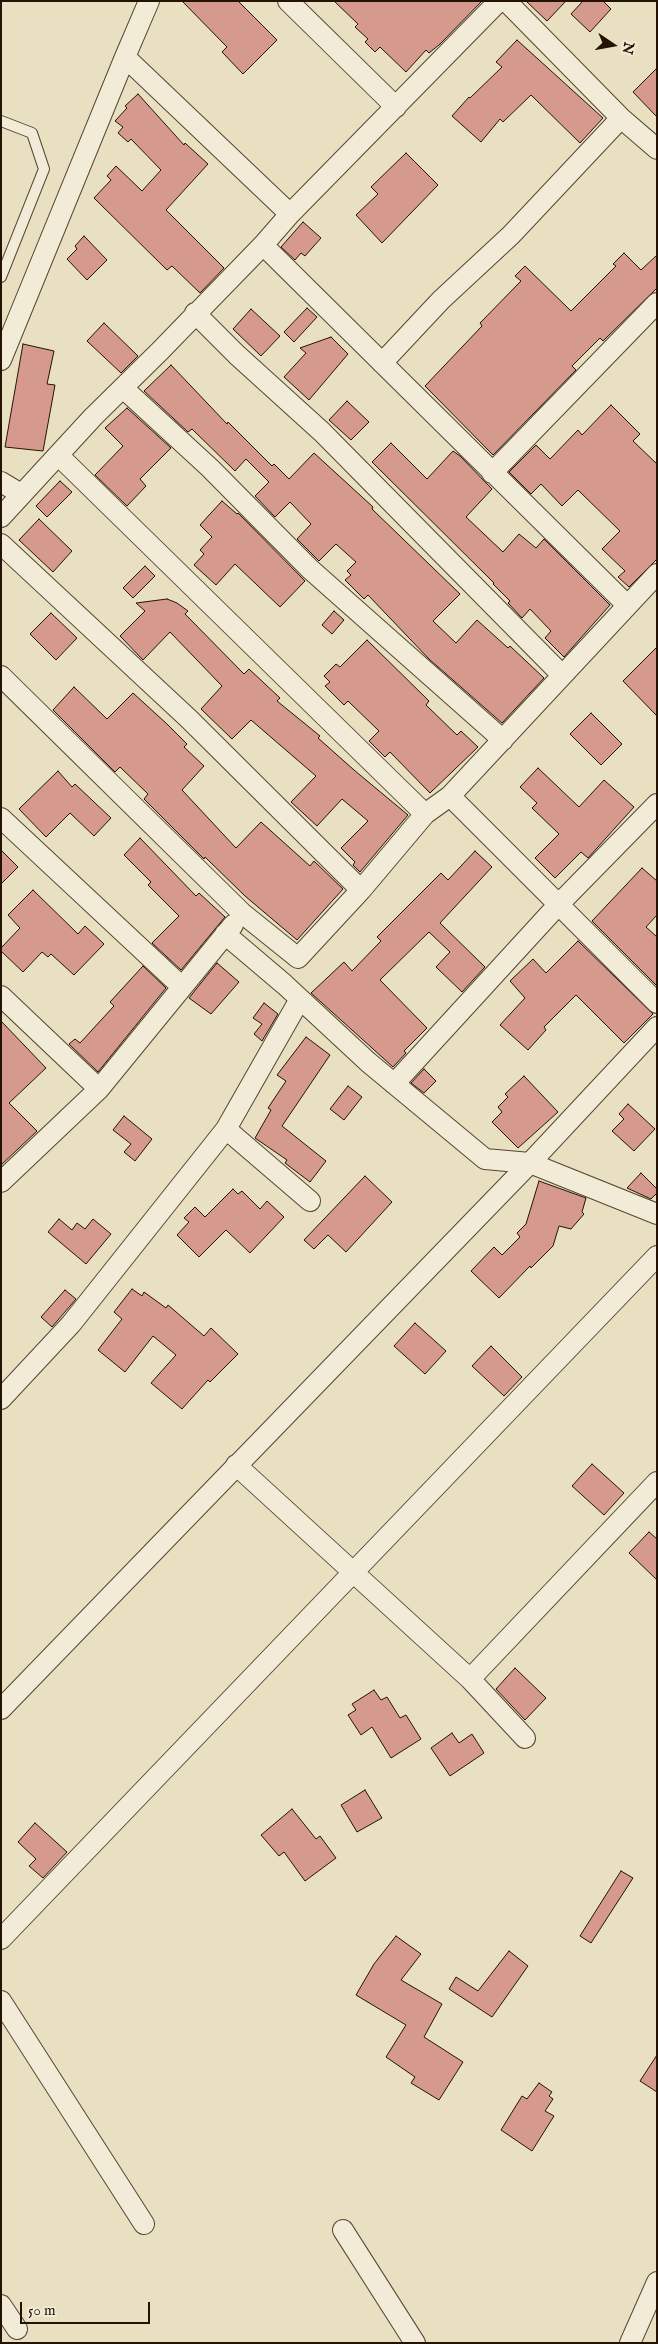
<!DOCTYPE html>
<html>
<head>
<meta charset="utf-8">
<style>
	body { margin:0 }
	#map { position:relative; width:658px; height:2344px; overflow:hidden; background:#e9e0c2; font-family:"IM FELL English",serif }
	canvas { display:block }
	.frame { position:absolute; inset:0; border:2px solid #241202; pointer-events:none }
	.north { position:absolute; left:588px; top:20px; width:50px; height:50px; -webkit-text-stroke:4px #f1ebd7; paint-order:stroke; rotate:102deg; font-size:14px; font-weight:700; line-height:20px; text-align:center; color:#241202 }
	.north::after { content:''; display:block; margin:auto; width:18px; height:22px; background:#241202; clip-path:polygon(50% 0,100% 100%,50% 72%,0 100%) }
	.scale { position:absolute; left:20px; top:2302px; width:130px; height:22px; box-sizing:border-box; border:2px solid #241202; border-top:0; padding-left:6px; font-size:15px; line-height:18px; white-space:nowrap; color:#241202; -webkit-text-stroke:4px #f1ebd7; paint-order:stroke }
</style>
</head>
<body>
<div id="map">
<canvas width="658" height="2344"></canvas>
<div class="frame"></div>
<div class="north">N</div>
<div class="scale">50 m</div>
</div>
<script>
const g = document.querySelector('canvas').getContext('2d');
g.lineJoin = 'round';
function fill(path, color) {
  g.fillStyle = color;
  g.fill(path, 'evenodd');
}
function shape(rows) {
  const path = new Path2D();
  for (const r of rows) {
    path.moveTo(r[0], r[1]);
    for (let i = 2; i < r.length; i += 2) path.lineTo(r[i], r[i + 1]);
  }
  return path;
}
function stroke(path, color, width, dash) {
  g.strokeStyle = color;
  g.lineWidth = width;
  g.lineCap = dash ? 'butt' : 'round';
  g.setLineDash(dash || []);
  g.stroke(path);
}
const building = shape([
	[182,1,238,1,277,40,243,74,222,52,227,47,182,1],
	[334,1,482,1,440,44,429,53,426,50,406,72,380,47,375,52,365,42,368,39,355,27,358,24,334,1],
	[526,1,566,1,547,21,526,1],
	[583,1,603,1,611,9,590,32,571,14,583,1],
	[517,40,603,118,580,143,531,95,503,122,500,119,481,142,452,116,469,97,470,98,502,67,496,62,517,40],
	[657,68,657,117,633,92,657,68],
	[138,94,184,145,185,143,208,164,166,210,224,268,200,293,172,266,167,270,94,198,111,180,107,176,116,166,142,191,161,170,131,139,128,142,118,133,123,127,115,121,127,108,125,106,138,94],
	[406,153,438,185,382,243,356,215,378,194,371,187,406,153],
	[303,222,321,238,305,256,301,253,295,260,281,247,303,222],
	[84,236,107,260,87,280,67,259,77,249,75,246,84,236],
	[624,253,641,270,657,255,657,288,603,341,600,338,572,366,576,370,493,455,425,386,482,326,480,323,521,281,515,276,525,266,571,311,616,266,613,264,624,253],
	[307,308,317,317,294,342,284,332,307,308],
	[251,309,280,336,261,356,233,329,251,309],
	[104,323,138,356,121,373,87,341,104,323],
	[331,337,348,354,309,400,284,377,306,353,300,348,331,337],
	[23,344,54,351,47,384,55,385,43,451,5,447,23,344],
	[171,365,227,424,228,422,272,466,274,464,289,479,314,453,373,507,372,509,460,594,433,621,456,643,477,620,508,648,510,646,544,678,502,723,429,659,368,595,364,599,345,580,351,575,347,571,356,562,336,544,319,561,297,539,311,524,290,502,275,517,255,496,269,482,246,459,235,471,192,429,188,432,144,391,171,365],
	[347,401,369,422,351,440,329,420,347,401],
	[611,405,640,434,633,441,657,464,657,559,629,587,618,577,625,571,602,549,620,531,578,490,562,506,541,484,531,494,509,472,536,445,550,459,578,430,582,435,611,405],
	[127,408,171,448,140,479,146,486,127,506,95,475,123,446,105,428,127,408],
	[391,443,427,479,453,451,460,456,492,489,466,517,503,552,519,534,536,548,544,539,610,605,564,657,545,638,551,631,530,609,522,618,508,603,510,601,493,584,494,583,372,462,391,443],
	[60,481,72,492,47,517,36,506,60,481],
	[222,501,237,514,238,513,305,581,280,607,235,564,216,585,194,565,204,554,200,550,212,537,200,525,222,501],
	[39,519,72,551,53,572,19,540,39,519],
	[145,566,155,576,133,598,123,588,145,566],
	[167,599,177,603,188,611,185,614,244,674,249,669,280,698,277,701,320,736,318,738,354,770,408,815,360,872,353,865,355,862,341,848,368,821,342,799,317,826,291,802,316,776,251,720,232,739,201,709,222,686,170,632,143,660,120,636,145,611,136,603,167,599],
	[334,611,344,620,332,634,322,625,334,611],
	[51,613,77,638,56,660,30,634,51,613],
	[367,640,429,701,426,705,457,735,461,731,478,747,430,793,390,752,385,757,369,741,379,731,348,701,344,705,325,686,330,682,324,676,336,664,340,667,367,640],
	[657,647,657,716,623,681,657,647],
	[74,687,107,719,133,693,167,724,187,744,184,747,204,766,182,790,236,848,261,822,310,866,314,861,343,889,297,940,245,896,205,857,204,859,144,799,148,794,120,767,115,772,53,710,74,687],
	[591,713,622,744,601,765,570,734,591,713],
	[538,768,579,807,604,780,634,807,588,858,581,852,555,878,535,858,559,834,532,808,537,803,520,787,538,768],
	[58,771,72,787,75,784,111,818,94,836,70,813,46,837,19,809,58,771],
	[140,838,196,896,199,893,225,917,181,970,152,943,179,916,148,885,151,882,124,855,140,838],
	[1,850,18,867,1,884,1,850],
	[475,851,492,867,440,923,485,967,462,992,436,967,450,952,429,932,380,980,427,1028,404,1051,406,1053,393,1067,311,993,344,962,352,971,381,941,377,937,441,873,448,880,475,851],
	[642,868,657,881,657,915,646,927,657,937,657,986,592,921,642,868],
	[33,890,78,934,85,926,104,944,74,975,51,954,48,957,42,952,23,972,1,951,1,948,20,928,8,915,33,890],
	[578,941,653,1014,624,1043,576,995,544,1027,546,1030,528,1050,500,1025,525,998,510,981,533,959,546,973,578,941],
	[217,963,239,982,211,1014,189,998,217,963],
	[143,966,166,988,98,1072,69,1044,75,1039,80,1043,114,1006,110,1002,143,966],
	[264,1003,278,1014,262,1041,254,1034,262,1024,253,1018,264,1003],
	[1,1021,46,1068,9,1103,37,1131,1,1165,1,1021],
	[306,1037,330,1055,282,1126,326,1161,310,1182,285,1163,287,1160,255,1138,271,1110,268,1108,286,1081,277,1075,306,1037],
	[424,1069,436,1081,424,1093,411,1083,424,1069],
	[524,1076,558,1112,518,1148,492,1122,502,1112,498,1107,508,1097,505,1094,524,1076],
	[348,1086,362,1097,344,1120,330,1109,348,1086],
	[628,1104,655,1129,634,1151,612,1131,624,1119,619,1114,628,1104],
	[124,1116,152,1139,135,1161,124,1152,131,1144,113,1130,124,1116],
	[641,1173,657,1189,657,1193,651,1199,627,1188,641,1173],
	[365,1176,392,1202,346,1252,328,1235,314,1249,304,1240,365,1176],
	[539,1181,586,1198,582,1212,584,1214,571,1229,559,1226,553,1246,531,1268,530,1266,499,1298,471,1271,494,1247,502,1255,520,1237,517,1233,526,1224,539,1181],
	[233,1189,238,1194,242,1191,260,1209,267,1201,284,1217,250,1253,226,1230,199,1257,177,1235,189,1222,184,1218,195,1207,205,1217,233,1189],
	[59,1219,72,1230,77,1223,85,1229,93,1219,111,1234,86,1264,48,1232,59,1219],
	[132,1289,142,1296,144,1292,166,1308,168,1305,204,1336,211,1328,238,1354,210,1382,208,1380,182,1409,151,1383,176,1355,153,1336,125,1372,98,1350,122,1319,114,1312,132,1289],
	[65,1290,76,1299,52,1327,41,1317,65,1290],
	[415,1323,446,1351,425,1374,394,1346,415,1323],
	[491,1346,522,1377,504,1396,472,1366,491,1346],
	[592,1464,624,1493,604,1515,572,1486,592,1464],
	[649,1532,657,1539,657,1580,629,1553,649,1532],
	[515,1668,546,1698,525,1720,496,1689,515,1668],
	[374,1690,381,1700,387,1697,400,1718,406,1715,421,1739,391,1758,372,1727,361,1735,348,1715,356,1710,352,1704,374,1690],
	[452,1733,459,1743,472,1734,484,1753,450,1776,431,1748,452,1733],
	[365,1790,382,1818,357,1832,341,1805,365,1790],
	[292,1809,316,1839,320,1836,336,1858,305,1881,284,1852,279,1856,261,1835,292,1809],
	[35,1823,67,1852,43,1878,29,1866,36,1859,18,1842,35,1823],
	[621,1871,633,1878,591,1943,580,1936,621,1871],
	[396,1936,421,1954,401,1980,442,2004,424,2037,463,2062,439,2100,411,2083,415,2077,386,2057,406,2025,356,1995,374,1964,396,1936],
	[509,1951,528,1966,492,2017,449,1989,456,1977,478,1991,509,1951],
	[657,2055,657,2092,640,2081,657,2055],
	[539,2083,552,2092,549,2096,553,2099,545,2111,554,2116,532,2151,501,2130,522,2096,527,2099,539,2083]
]);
fill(building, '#d59a8d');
stroke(building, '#241202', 1);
const service = shape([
	[1,121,32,133,44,169,1,277]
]);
const minor = shape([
	[288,1,396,107],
	[506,1,621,118,657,149],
	[125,57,290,214],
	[263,245,627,605],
	[195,313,237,355,322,432,562,675],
	[1,360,125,57,149,1],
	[382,363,441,300,511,235,621,118],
	[123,388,210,468,310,569,503,740],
	[59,456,425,814],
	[492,473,657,303],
	[1,482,21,494],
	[1,517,93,417,160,351,263,245,290,214,499,1],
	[1,544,189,719,361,890],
	[1,676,242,913,298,958,361,890,425,814,450,796,657,574],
	[450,796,657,1003],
	[1,818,181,986],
	[225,934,284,984,368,1062,485,1159,530,1163,657,1214],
	[1,996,99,1089],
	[394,1084,558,905,657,804],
	[226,1129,310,1201],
	[1,1182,99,1089,233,925],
	[1,1399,71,1324,226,1129,300,999],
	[236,1465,470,1679,525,1738],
	[470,1679,657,1482],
	[1,1709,530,1163,657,1027],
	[1,1939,657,1256],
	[1,2001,144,2224],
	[343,2230,415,2343],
	[1,2305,17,2329],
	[630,2343,657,2282]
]);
stroke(service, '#554632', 12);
stroke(minor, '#554632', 22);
stroke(service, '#f1ebd7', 10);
stroke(minor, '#f1ebd7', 20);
</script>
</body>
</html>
